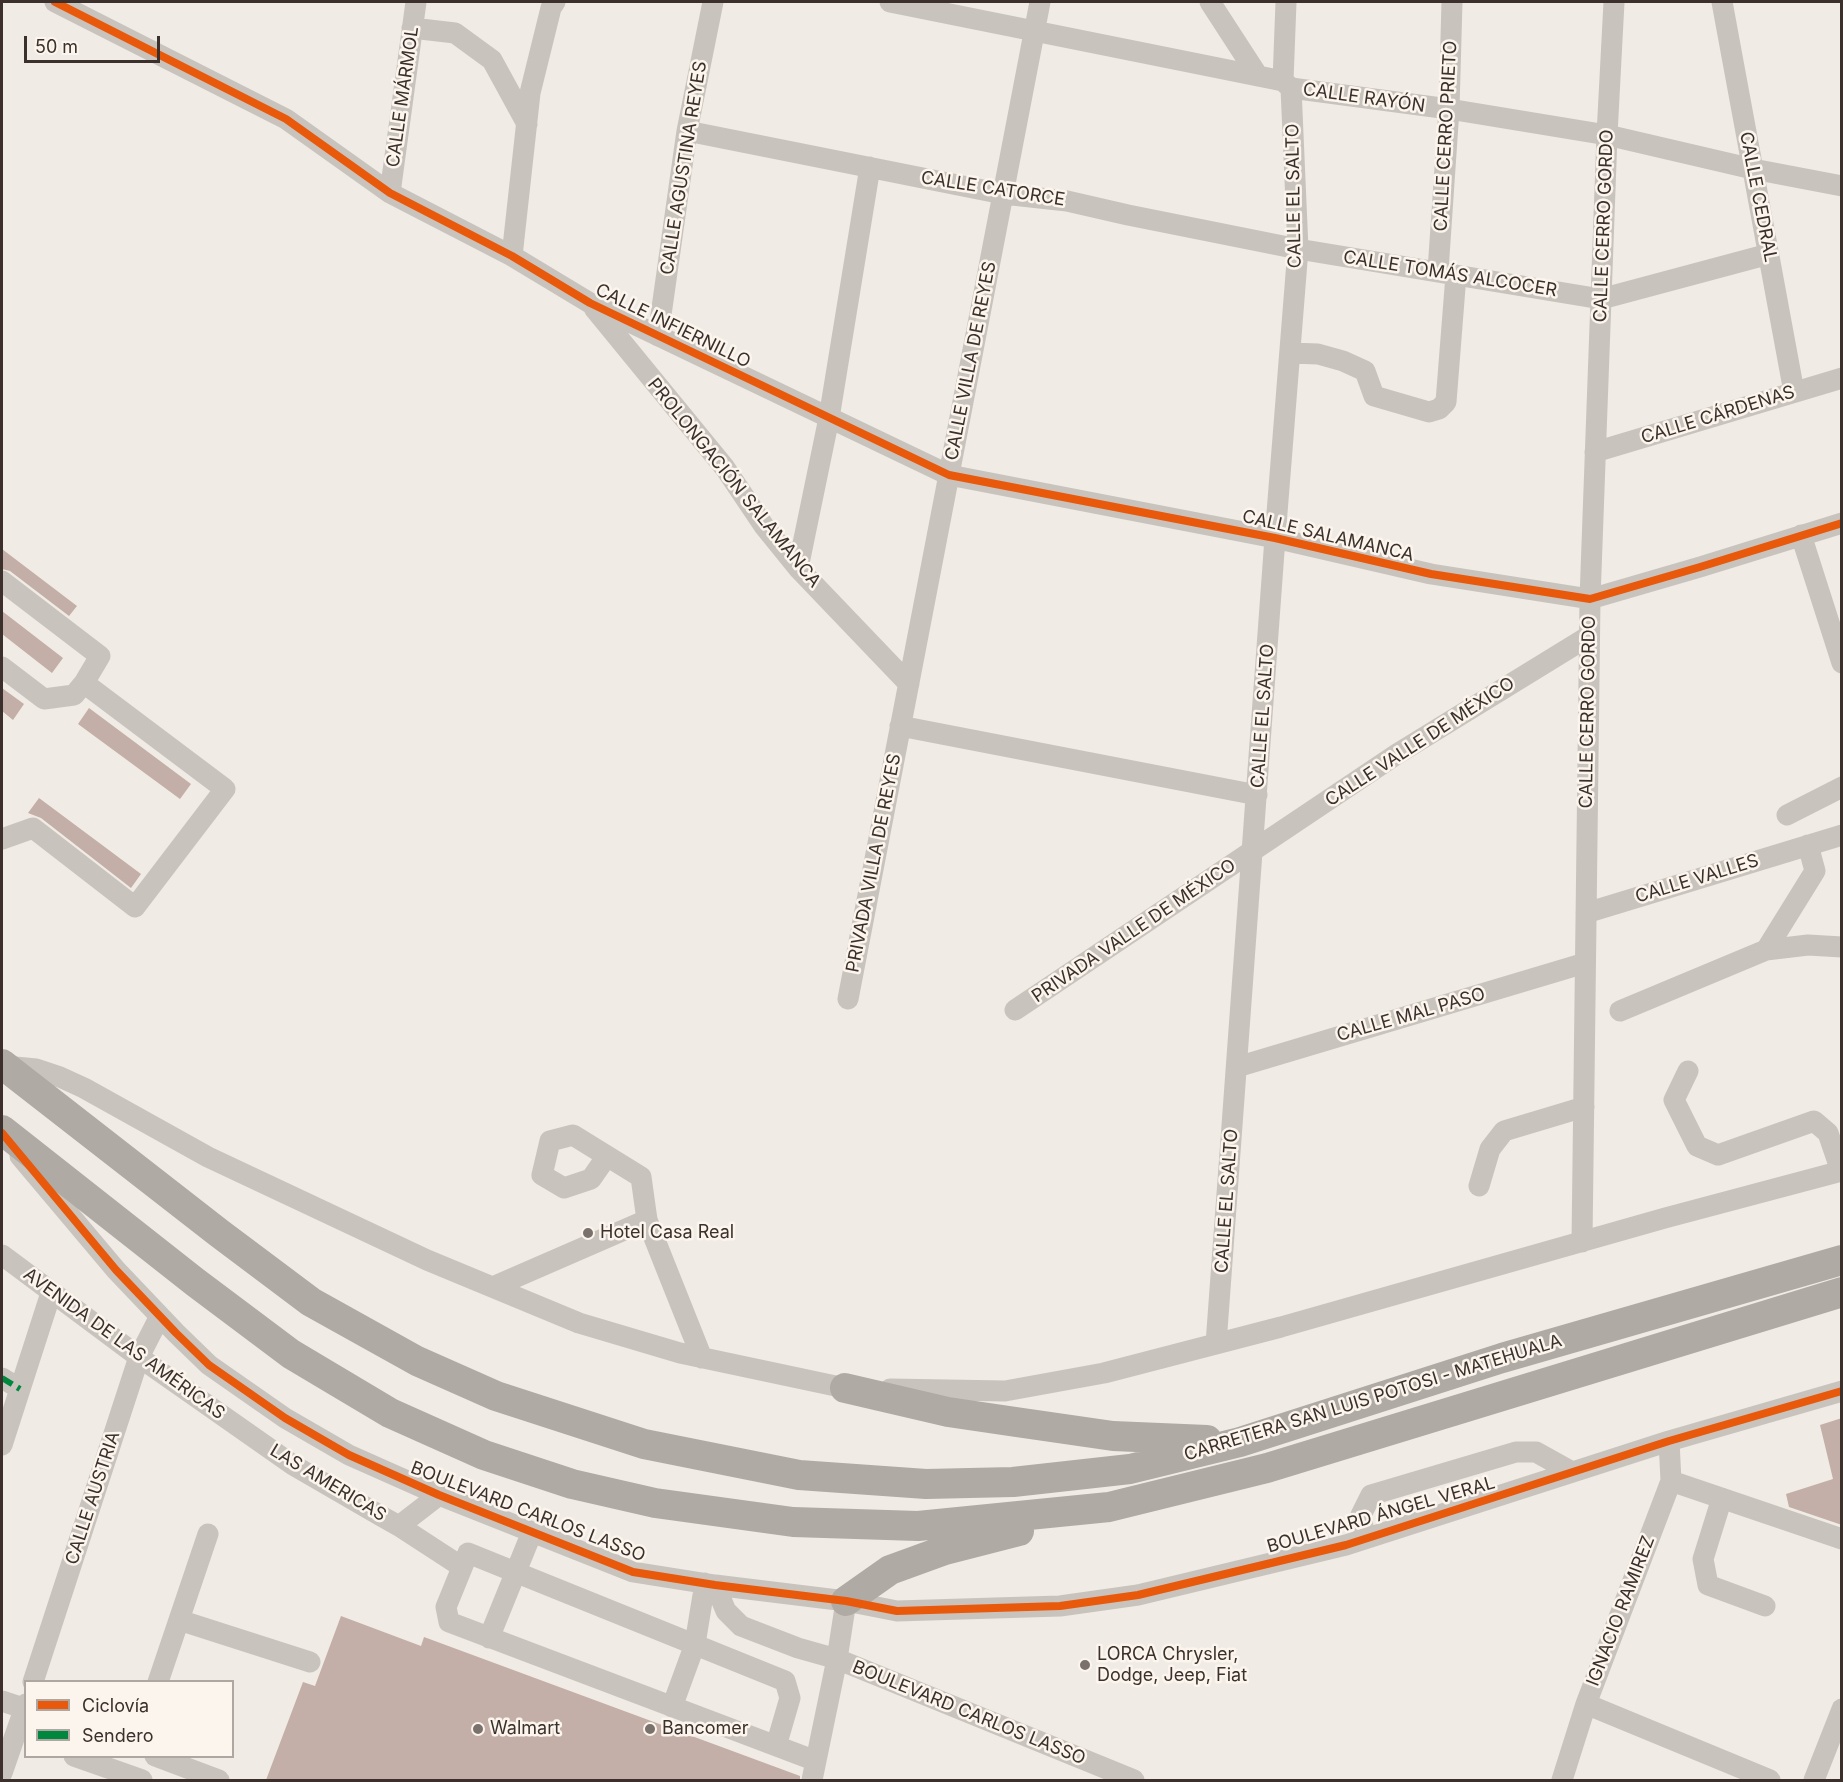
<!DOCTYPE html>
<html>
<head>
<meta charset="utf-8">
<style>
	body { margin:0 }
	#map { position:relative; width:1843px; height:1782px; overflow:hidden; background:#f0ebe5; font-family:Inter,sans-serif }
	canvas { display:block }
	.frame { position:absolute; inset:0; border:3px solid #3b302b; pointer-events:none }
	.legend { position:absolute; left:24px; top:1680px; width:210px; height:78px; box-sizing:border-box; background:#fbf5ee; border:2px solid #aea6a0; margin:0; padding:8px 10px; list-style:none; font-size:18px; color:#3b302b }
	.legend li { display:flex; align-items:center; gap:12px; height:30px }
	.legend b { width:30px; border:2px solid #aea6a0 }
	.scale { position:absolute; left:24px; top:36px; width:136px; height:27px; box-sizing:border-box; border:3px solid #3b302b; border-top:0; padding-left:8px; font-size:18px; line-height:21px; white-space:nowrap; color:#3b302b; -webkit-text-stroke:4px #fbf5ee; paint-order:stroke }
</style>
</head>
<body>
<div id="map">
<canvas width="1843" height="1782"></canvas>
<div class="frame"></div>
<ul class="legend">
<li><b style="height:8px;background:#e8590c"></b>Ciclovía</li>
<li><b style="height:8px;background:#00873e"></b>Sendero</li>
</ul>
<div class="scale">50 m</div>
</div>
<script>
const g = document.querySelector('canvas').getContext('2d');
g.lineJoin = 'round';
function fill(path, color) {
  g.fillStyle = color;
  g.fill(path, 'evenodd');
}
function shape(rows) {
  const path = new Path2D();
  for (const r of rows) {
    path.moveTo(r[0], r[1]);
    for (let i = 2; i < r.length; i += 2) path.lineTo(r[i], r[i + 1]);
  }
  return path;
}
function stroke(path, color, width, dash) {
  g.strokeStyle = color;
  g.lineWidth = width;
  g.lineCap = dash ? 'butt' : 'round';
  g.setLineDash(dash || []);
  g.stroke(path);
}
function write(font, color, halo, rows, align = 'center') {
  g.font = font + ' Inter,sans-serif';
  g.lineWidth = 5;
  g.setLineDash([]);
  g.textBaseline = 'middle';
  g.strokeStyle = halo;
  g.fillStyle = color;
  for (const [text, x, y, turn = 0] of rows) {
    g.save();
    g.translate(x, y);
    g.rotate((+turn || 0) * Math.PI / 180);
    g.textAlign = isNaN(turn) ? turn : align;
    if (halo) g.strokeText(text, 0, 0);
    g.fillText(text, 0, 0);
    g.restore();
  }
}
fill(shape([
	[2,549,77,606,69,616,10,571,2,569],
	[2,611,63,658,52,673,2,634],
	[2,688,24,704,13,720,2,711],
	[89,708,191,784,180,799,78,724],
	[39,798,141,874,131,888,41,818,28,813],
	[1842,1418,1842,1525,1789,1507,1786,1494,1833,1479,1820,1425],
	[341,1616,421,1646,424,1637,800,1776,800,1780,266,1780,303,1682,315,1686]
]), '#c3afa7');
stroke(shape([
	[55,2,286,119,390,193,512,256,590,303,949,475,1275,538,1431,574,1590,599,1700,567,1842,523],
	[890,2,1283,81,1291,88,1449,109,1607,135,1753,169,1842,186],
	[1210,2,1258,76],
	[1722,2,1794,392],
	[412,28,455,33,492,60,527,124],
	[1283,81,1286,2],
	[687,131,1003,194,1067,201,1128,215,1298,249,1601,299,1769,254],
	[390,193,416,2],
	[512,256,530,93,551,8,555,2],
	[1438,271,1449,109,1452,2],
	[594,308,725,468,764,526,798,568,909,684],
	[658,336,687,131,713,2],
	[1291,353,1318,354,1343,361,1365,371,1374,396,1429,412,1439,409,1446,402,1456,275],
	[1595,452,1842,378],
	[1801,535,1842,663],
	[798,568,829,418,870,167],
	[2,581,100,656,84,683,74,695,44,699,2,667],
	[900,726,1257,795],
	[1787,815,1842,787],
	[2,839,33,828,135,907,225,789,84,683],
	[1586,913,1842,835],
	[1766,950,1808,945,1842,947],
	[848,999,1040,2],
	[1015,1010,1397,754,1589,636],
	[1620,1011,1766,950,1815,871,1808,845],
	[5,1066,36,1069,60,1077,84,1088,208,1157,427,1260,579,1323,680,1353,845,1388,859,1388],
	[1237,1067,1585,963],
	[1688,1071,1674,1100,1697,1146,1718,1155,1814,1121,1828,1133,1841,1171],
	[20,1156,116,1270,176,1333,209,1365,285,1418,349,1455,439,1495,633,1572,715,1585,846,1601,897,1611,1060,1606,1138,1595,1346,1545,1669,1441,1842,1391],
	[607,1156,591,1179,564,1188,542,1175,550,1141,573,1135,641,1177,647,1220],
	[1479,1186,1490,1149,1504,1131,1584,1107],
	[1582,1242,1590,599,1607,135,1614,2],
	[2,1255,139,1357,293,1465,381,1516,399,1526,439,1495],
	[493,1287,647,1220,702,1358],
	[1216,1344,1275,538,1298,249,1291,88],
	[2,1378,20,1389],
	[890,1389,1005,1391,1104,1373,1281,1327,1665,1218,1842,1171],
	[2,1445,51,1293],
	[1671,1481,1842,1539],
	[1722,1498,1703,1559,1708,1585,1765,1606],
	[399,1526,462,1567],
	[1365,1539,1361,1515,1371,1495,1516,1452,1536,1452,1572,1472],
	[715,1585,726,1611,741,1626,798,1648,837,1659,1134,1780],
	[179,1620,310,1662],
	[489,1638,532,1532],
	[33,1682,139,1357,160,1316],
	[158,1682,208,1534],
	[2,1701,26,1709],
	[1586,1704,1770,1780],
	[672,1707,695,1644,705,1583],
	[776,1746,790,1698,785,1681,468,1553,446,1607,449,1622,816,1761],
	[74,1756,142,1780],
	[155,1756,219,1780],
	[2,1773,26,1704],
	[812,1780,837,1659,846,1601],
	[1562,1780,1586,1704,1671,1481,1669,1441],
	[1814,1780,1842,1709]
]), '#c9c3be', 21);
stroke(shape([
	[2,1064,219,1233,311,1302,417,1361,496,1396,644,1444,799,1475,926,1484,1013,1482,1130,1469,1240,1442,1502,1358,1842,1260],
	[2,1130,195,1282,291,1354,390,1413,484,1455,572,1484,655,1503,793,1522,918,1526,1109,1507,1267,1468,1842,1292],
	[845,1388,948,1412,1016,1422,1113,1436,1207,1440],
	[846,1601,890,1570,945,1550,1019,1531]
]), '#afaaa4', 30);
stroke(shape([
	[2,1378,20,1389]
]), '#00873e', 6, [12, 6]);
stroke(shape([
	[55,2,286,119,390,193,512,256,590,303,949,475,1275,538,1431,574,1590,599,1700,567,1842,523],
	[2,1133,116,1270,176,1333,209,1365,285,1418,349,1455,439,1495,633,1572,715,1585,846,1601,897,1611,1060,1606,1138,1595,1346,1545,1669,1441,1842,1391]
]), '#e8590c', 8);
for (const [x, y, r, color] of [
	[588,1233,6,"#7a716c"],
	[1085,1665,6,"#7a716c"],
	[478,1729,6,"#7a716c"],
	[650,1729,6,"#7a716c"]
]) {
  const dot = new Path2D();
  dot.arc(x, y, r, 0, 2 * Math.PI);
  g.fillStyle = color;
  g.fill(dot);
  stroke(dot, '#fbf5ee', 2);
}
write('18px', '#3b302b', '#fbf5ee', [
	["CALLE MÁRMOL",403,97,-82],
	["CALLE RAYÓN",1364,98,8],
	["CALLE CERRO PRIETO",1446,136,-87],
	["CALLE AGUSTINA REYES",684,168,-81],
	["CALLE CATORCE",993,189,9],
	["CALLE EL SALTO",1294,196,-91],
	["CALLE CEDRAL",1758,197,79],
	["CALLE CERRO GORDO",1604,226,-88],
	["CALLE TOMÁS ALCOCER",1450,274,9],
	["CALLE INFIERNILLO",673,326,26],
	["CALLE VILLA DE REYES",971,361,-79],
	["CALLE CÁRDENAS",1718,415,-17],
	["PROLONGACIÓN SALAMANCA",734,483,51],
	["CALLE SALAMANCA",1328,536,13],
	["CALLE CERRO GORDO",1588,712,-89],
	["CALLE EL SALTO",1263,716,-86],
	["CALLE VALLE DE MÉXICO",1420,742,-33],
	["PRIVADA VILLA DE REYES",874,863,-79],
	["CALLE VALLES",1697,879,-17],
	["PRIVADA VALLE DE MÉXICO",1134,931,-34],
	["CALLE MAL PASO",1411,1015,-16],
	["CALLE EL SALTO",1227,1201,-86],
	["AVENIDA DE LAS AMÉRICAS",124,1344,36],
	["CARRETERA SAN LUIS POTOSI - MATEHUALA",1373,1398,-17],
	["LAS AMERICAS",328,1483,31],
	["CALLE AUSTRIA",93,1498,-72],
	["BOULEVARD CARLOS LASSO",528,1512,21],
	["BOULEVARD ÁNGEL VERAL",1381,1515,-16],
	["IGNACIO RAMIREZ",1621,1611,-69],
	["BOULEVARD CARLOS LASSO",969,1713,22]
]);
write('18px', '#3b302b', '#fbf5ee', [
	["Hotel Casa Real",600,1233],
	["LORCA Chrysler,",1097,1655],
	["Dodge, Jeep, Fiat",1097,1676],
	["Walmart",490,1729],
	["Bancomer",662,1729]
], 'left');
</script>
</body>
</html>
